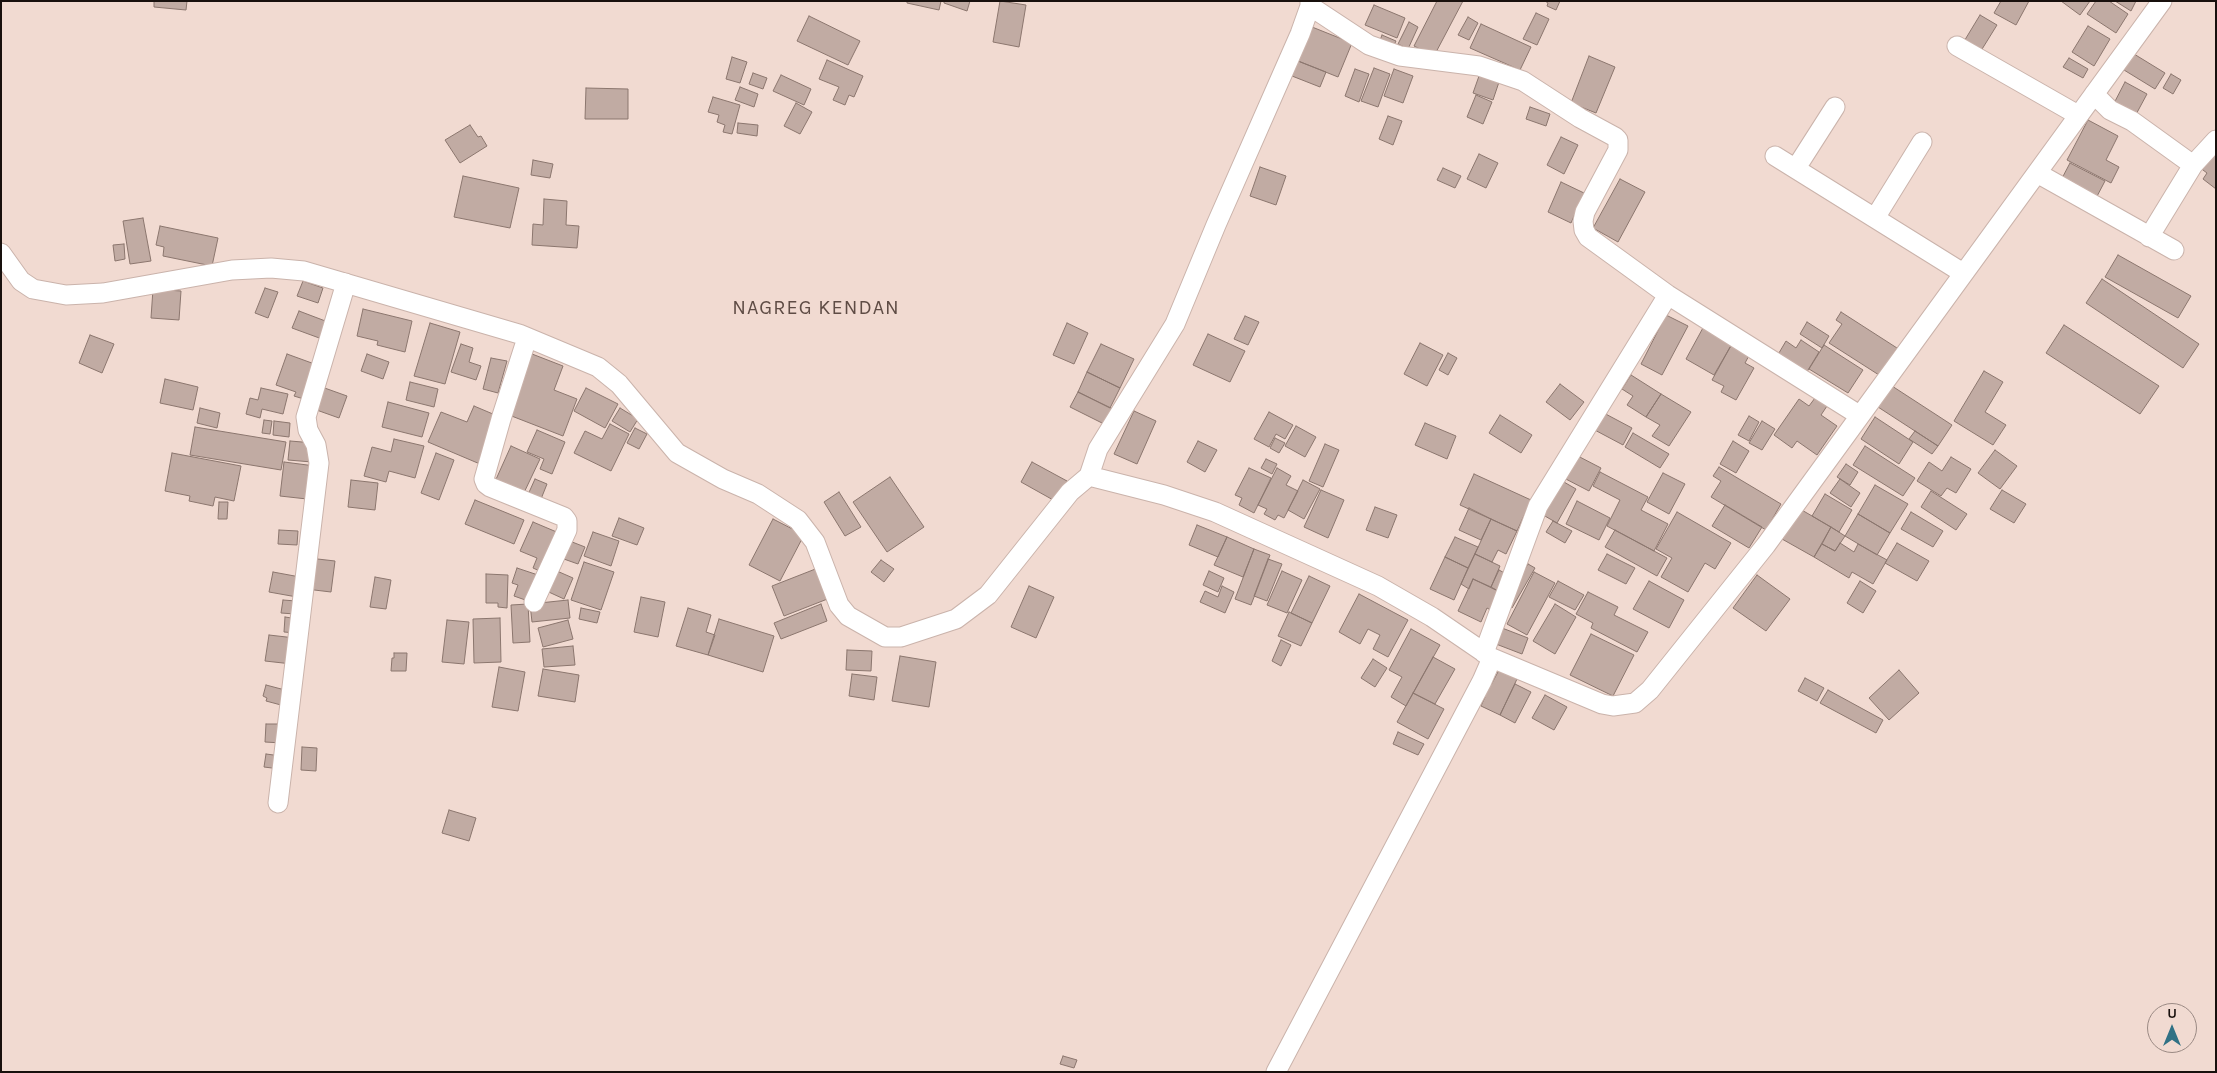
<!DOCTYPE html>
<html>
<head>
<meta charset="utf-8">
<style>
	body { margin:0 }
	#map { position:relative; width:2217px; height:1073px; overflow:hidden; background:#f1dad1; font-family:Karla,sans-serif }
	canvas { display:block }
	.frame { position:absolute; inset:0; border:2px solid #18100d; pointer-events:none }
	.north { position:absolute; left:2147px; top:1003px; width:50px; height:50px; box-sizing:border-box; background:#f1dad1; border:1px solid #9a8983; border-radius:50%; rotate:0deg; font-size:14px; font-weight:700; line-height:20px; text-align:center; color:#18100d }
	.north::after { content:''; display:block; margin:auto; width:18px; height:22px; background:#317185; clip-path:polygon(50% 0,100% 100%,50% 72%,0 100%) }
</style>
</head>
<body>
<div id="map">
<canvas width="2217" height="1073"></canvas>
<div class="frame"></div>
<div class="north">U</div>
</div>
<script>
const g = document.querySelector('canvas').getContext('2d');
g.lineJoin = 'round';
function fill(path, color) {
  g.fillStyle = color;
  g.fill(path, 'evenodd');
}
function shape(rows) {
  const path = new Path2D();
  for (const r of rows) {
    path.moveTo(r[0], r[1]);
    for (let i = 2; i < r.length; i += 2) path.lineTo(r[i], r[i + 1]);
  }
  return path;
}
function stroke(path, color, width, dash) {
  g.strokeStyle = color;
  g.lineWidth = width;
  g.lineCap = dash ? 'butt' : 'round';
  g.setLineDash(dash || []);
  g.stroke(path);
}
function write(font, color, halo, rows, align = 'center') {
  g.font = font + ' Karla,sans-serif';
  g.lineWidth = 4;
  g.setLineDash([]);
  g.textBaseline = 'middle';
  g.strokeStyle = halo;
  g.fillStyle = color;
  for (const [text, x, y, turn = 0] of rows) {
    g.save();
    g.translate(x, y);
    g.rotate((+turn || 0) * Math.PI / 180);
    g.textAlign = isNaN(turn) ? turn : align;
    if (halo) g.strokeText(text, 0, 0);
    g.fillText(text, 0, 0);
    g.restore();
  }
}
const building = shape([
	[154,1,187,1,186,10,154,7,154,1],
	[907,1,941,1,939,10,907,3,907,1],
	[944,1,970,1,967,11,944,3,944,1],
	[1000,1,1026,5,1019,47,993,42,1000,1],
	[1437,1,1463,1,1434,56,1414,46,1437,1],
	[1545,1,1560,1,1556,10,1547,6,1548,3,1545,1],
	[2001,1,2029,1,2016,25,1994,13,2001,1],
	[2061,1,2090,1,2080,15,2061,1],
	[2096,1,2109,1,2128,14,2116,33,2087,14,2096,1],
	[2115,1,2136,1,2131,11,2115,1],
	[1374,5,1405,18,1397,38,1365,25,1374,5],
	[1536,13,1549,19,1537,45,1523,39,1536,13],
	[1980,15,1997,25,1979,54,1963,43,1980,15],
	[809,16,860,41,848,65,797,41,809,16],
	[1468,17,1478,23,1469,40,1458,35,1468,17],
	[1409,22,1418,27,1408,49,1398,44,1409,22],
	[1481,24,1531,47,1520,70,1470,48,1481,24],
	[2088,26,2110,39,2094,66,2072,52,2088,26],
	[1312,27,1352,43,1338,77,1298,61,1312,27],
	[1382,35,1396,41,1392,49,1379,43,1382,35],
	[2134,54,2165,73,2155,89,2124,70,2134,54],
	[1589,56,1615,67,1596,113,1571,103,1589,56],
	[732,57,747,62,740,83,726,79,732,57],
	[2069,58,2088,69,2083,78,2063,67,2069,58],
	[827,60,863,76,854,97,849,95,845,105,833,100,839,87,819,79,827,60],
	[1298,61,1326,72,1320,87,1292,76,1298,61],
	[1374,68,1390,74,1378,107,1361,101,1374,68],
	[1355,69,1369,74,1359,102,1345,96,1355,69],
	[1394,69,1413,76,1403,103,1384,96,1394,69],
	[753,73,767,78,763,89,749,84,753,73],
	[2171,74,2181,80,2173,94,2163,88,2171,74],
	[781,75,811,89,804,105,773,91,781,75],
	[1479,76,1499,82,1493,100,1473,93,1479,76],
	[2125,82,2147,94,2133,120,2111,109,2125,82],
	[740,87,758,94,754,107,735,100,740,87],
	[586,88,628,89,628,119,585,119,586,88],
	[1476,95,1492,102,1483,124,1467,117,1476,95],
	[713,97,740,105,732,134,723,132,725,125,717,122,719,115,708,112,713,97],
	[796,103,812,112,800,134,784,126,796,103],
	[1530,107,1550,114,1546,126,1526,119,1530,107],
	[1388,116,1402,121,1393,145,1379,139,1388,116],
	[2088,120,2118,136,2106,160,2119,167,2111,183,2067,160,2088,120],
	[738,123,758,125,757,136,737,133,738,123],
	[470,125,478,137,481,136,487,146,460,163,445,140,470,125],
	[1561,137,1578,145,1564,174,1547,165,1561,137],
	[2210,152,2216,156,2216,189,2203,179,2207,173,2199,167,2210,152],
	[1479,154,1498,163,1486,188,1467,179,1479,154],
	[533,160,553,164,550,178,531,175,533,160],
	[2070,163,2105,181,2094,202,2059,184,2070,163],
	[1260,167,1286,176,1276,205,1250,196,1260,167],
	[1443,168,1461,176,1455,188,1437,180,1443,168],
	[463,176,519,188,510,228,454,217,463,176],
	[1620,179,1645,192,1618,242,1593,228,1620,179],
	[1561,182,1584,193,1571,223,1548,212,1561,182],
	[544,199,567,201,566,225,579,226,577,248,532,245,533,224,543,225,544,199],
	[143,218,151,261,130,264,123,221,143,218],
	[160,226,218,238,212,266,163,256,164,247,156,245,160,226],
	[124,244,125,259,115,261,113,245,124,244],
	[2118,255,2191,296,2178,318,2105,277,2118,255],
	[2102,279,2199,344,2183,368,2086,303,2102,279],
	[303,281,323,288,318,303,297,296,303,281],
	[265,288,278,292,268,318,255,313,265,288],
	[153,289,181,291,179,320,151,318,153,289],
	[363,309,412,321,405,352,377,345,378,341,357,336,363,309],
	[299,311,328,322,322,339,292,328,299,311],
	[1841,312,1897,348,1879,375,1829,343,1842,324,1836,320,1841,312],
	[1666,315,1688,326,1662,375,1641,364,1666,315],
	[1245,316,1259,322,1248,345,1234,339,1245,316],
	[1807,322,1829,336,1822,348,1800,334,1807,322],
	[430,323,460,332,445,384,414,376,430,323],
	[1067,323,1088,333,1074,364,1053,355,1067,323],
	[2064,325,2159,386,2140,414,2046,353,2064,325],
	[1704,326,1733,342,1714,375,1686,359,1704,326],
	[1208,334,1245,351,1230,382,1193,365,1208,334],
	[90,335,114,344,102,373,79,363,90,335],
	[1801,340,1819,352,1805,375,1776,358,1786,341,1796,348,1801,340],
	[1733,342,1751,352,1745,363,1754,368,1736,400,1721,392,1724,386,1712,380,1733,342],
	[1420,343,1443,355,1427,386,1404,374,1420,343],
	[461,344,473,348,469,362,481,366,476,380,451,372,461,344],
	[1101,344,1134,359,1120,388,1087,372,1101,344],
	[1824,345,1863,370,1848,393,1809,369,1824,345],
	[1448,353,1457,358,1448,375,1439,370,1448,353],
	[287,354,320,366,307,400,294,396,296,392,276,385,287,354],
	[367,354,389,362,383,379,361,371,367,354],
	[532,354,563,366,554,390,577,399,563,436,509,415,532,354],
	[491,358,507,361,498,393,483,389,491,358],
	[1984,371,2003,382,1985,412,2006,425,1993,445,1954,421,1984,371],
	[1087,372,1120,388,1110,408,1078,392,1087,372],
	[1631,375,1661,394,1646,417,1627,405,1633,396,1622,389,1631,375],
	[165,379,198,387,193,410,160,403,165,379],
	[410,382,438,389,434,407,406,400,410,382],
	[1560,384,1584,402,1570,420,1546,402,1560,384],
	[319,386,347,396,339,418,311,408,319,386],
	[1892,386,1952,425,1938,446,1878,407,1892,386],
	[261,388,288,394,283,414,262,409,260,418,246,414,250,398,258,400,261,388],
	[586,388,618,404,605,428,574,411,586,388],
	[1078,392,1113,409,1106,425,1070,407,1078,392],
	[1661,394,1691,412,1669,446,1652,436,1660,425,1646,417,1661,394],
	[1815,398,1827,406,1821,415,1837,426,1817,455,1797,441,1792,448,1774,435,1799,399,1809,406,1815,398],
	[388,402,429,413,422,437,382,427,388,402],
	[474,406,500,417,480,464,428,442,441,412,467,422,474,406],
	[200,408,220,413,217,428,197,423,200,408],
	[620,408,638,419,630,432,612,421,620,408],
	[1134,411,1156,421,1137,464,1114,454,1134,411],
	[1600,411,1632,428,1623,445,1591,428,1600,411],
	[1269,412,1293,425,1285,439,1276,434,1269,447,1254,439,1269,412],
	[1500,415,1532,435,1521,453,1489,433,1500,415],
	[1749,416,1759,422,1749,441,1738,435,1749,416],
	[1875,417,1913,442,1899,464,1861,439,1875,417],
	[264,420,272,421,270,434,262,433,264,420],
	[274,421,290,423,289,437,273,435,274,421],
	[1762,421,1775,429,1762,450,1749,443,1762,421],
	[1425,423,1456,436,1447,459,1415,445,1425,423],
	[610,424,629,434,611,471,574,453,585,431,602,439,610,424],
	[1296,426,1316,437,1305,457,1285,446,1296,426],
	[195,427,286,442,281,470,190,455,195,427],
	[635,428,647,434,639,449,627,443,635,428],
	[537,430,565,442,552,474,540,469,544,459,527,452,537,430],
	[1915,431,1938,446,1932,454,1909,439,1915,431],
	[1633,433,1669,454,1660,468,1625,447,1633,433],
	[1275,438,1285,443,1279,453,1270,448,1275,438],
	[394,439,424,446,415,478,389,471,386,482,364,476,372,447,391,452,394,439],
	[290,441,314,443,312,462,288,460,290,441],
	[1198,441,1217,450,1205,472,1187,462,1198,441],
	[1733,441,1749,451,1736,473,1720,464,1733,441],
	[1325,444,1339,450,1323,487,1309,481,1325,444],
	[511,446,540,459,521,499,493,486,511,446],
	[1865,446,1915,478,1903,496,1853,465,1865,446],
	[1995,450,2017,466,2000,489,1978,473,1995,450],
	[172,453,241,466,234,501,215,497,213,506,189,501,190,496,165,491,172,453],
	[436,453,454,460,439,500,421,493,436,453],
	[1572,453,1601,468,1589,491,1560,476,1572,453],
	[1951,457,1971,469,1956,493,1947,488,1941,496,1917,481,1929,462,1942,471,1951,457],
	[1266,459,1277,464,1272,474,1261,468,1266,459],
	[284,462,315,466,307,499,280,496,284,462],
	[1032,462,1067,481,1055,501,1021,482,1032,462],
	[1846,464,1858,472,1850,485,1837,477,1846,464],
	[1719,467,1781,504,1766,530,1711,497,1721,481,1713,476,1719,467],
	[1249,468,1271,478,1254,513,1239,505,1242,498,1235,495,1249,468],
	[1277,468,1291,476,1286,485,1298,491,1284,518,1278,515,1275,520,1264,514,1267,509,1258,505,1277,468],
	[1600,472,1648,497,1641,510,1668,524,1654,551,1607,526,1620,500,1593,486,1600,472],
	[1663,473,1685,484,1669,514,1647,502,1663,473],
	[1474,474,1531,500,1517,531,1460,505,1474,474],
	[890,477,924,527,887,552,853,502,890,477],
	[1557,478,1576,489,1557,523,1538,512,1557,478],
	[535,479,547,484,539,504,526,499,535,479],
	[1840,479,1860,493,1851,507,1830,493,1840,479],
	[351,480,378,483,375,510,348,507,351,480],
	[1303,480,1320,489,1304,519,1288,510,1303,480],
	[1875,485,1908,504,1890,533,1858,514,1875,485],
	[1321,490,1344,500,1328,538,1304,527,1321,490],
	[2002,490,2026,504,2014,523,1990,509,2002,490],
	[1931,491,1967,514,1956,530,1921,507,1931,491],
	[839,492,861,527,845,536,824,502,839,492],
	[1825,494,1852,510,1839,532,1812,516,1825,494],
	[475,500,524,520,514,544,465,524,475,500],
	[1577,501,1610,518,1599,540,1566,524,1577,501],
	[219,502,228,502,227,519,218,519,219,502],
	[1725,505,1762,527,1749,548,1712,526,1725,505],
	[1375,507,1397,515,1388,538,1366,530,1375,507],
	[1469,508,1491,519,1481,540,1459,530,1469,508],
	[1800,509,1831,527,1814,557,1782,539,1800,509],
	[1677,512,1731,543,1715,569,1705,563,1688,592,1661,577,1672,558,1656,549,1677,512],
	[1911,512,1943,531,1933,547,1901,529,1911,512],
	[1858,514,1890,533,1877,555,1845,536,1858,514],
	[619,518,644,528,637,545,612,536,619,518],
	[773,519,804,535,780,581,749,565,773,519],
	[1491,519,1517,531,1506,554,1498,550,1492,562,1475,554,1491,519],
	[1553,521,1572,531,1565,543,1546,532,1553,521],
	[533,522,559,533,542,572,533,568,537,558,520,551,533,522],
	[1197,525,1227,537,1218,557,1189,545,1197,525],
	[1831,527,1845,536,1835,551,1822,544,1831,527],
	[279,530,298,531,297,545,278,544,279,530],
	[1615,530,1667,558,1657,576,1605,547,1615,530],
	[593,532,619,541,611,566,584,556,593,532],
	[1227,537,1254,549,1243,577,1214,565,1227,537],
	[1455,537,1478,547,1468,568,1445,557,1455,537],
	[567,540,585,547,578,564,561,558,567,540],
	[1840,543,1854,552,1858,544,1887,560,1873,584,1852,572,1849,578,1814,557,1822,544,1835,551,1840,543],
	[1897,543,1929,561,1917,581,1885,563,1897,543],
	[1254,549,1270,555,1251,605,1235,599,1254,549],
	[1475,554,1500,566,1491,587,1473,579,1469,589,1461,584,1475,554],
	[1607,554,1635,568,1626,584,1598,570,1607,554],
	[1445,557,1468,568,1454,600,1430,589,1445,557],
	[309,558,335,561,331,592,306,589,309,558],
	[1268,559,1282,564,1267,601,1254,596,1268,559],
	[881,560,894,569,884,582,871,572,881,560],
	[584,562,614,572,601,610,571,600,584,562],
	[1528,564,1535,568,1512,608,1505,603,1528,564],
	[517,568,541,576,531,602,514,596,518,585,512,583,517,568],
	[550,568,573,578,564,599,540,588,550,568],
	[818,568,830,598,784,616,772,586,818,568],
	[1499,570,1508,575,1500,592,1491,587,1499,570],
	[1209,571,1224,578,1218,592,1203,585,1209,571],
	[1282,571,1302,580,1287,613,1267,605,1282,571],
	[273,572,300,577,297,597,269,592,273,572],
	[1534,572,1555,583,1527,635,1507,624,1534,572],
	[486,574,508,575,507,608,498,607,498,603,486,603,486,574],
	[1757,575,1790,599,1766,631,1733,608,1757,575],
	[1309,576,1330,586,1312,623,1291,613,1309,576],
	[375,577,391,580,386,609,370,607,375,577],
	[1473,579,1500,592,1496,613,1487,608,1481,622,1458,611,1473,579],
	[1558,581,1584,595,1575,610,1549,597,1558,581],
	[1649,581,1684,600,1669,628,1633,609,1649,581],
	[1860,581,1876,591,1863,613,1847,603,1860,581],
	[1029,586,1054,597,1036,638,1011,627,1029,586],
	[1222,586,1234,592,1225,613,1200,602,1205,591,1218,597,1222,586],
	[1588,592,1618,607,1614,615,1648,632,1637,652,1591,628,1593,623,1576,614,1588,592],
	[1359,594,1408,620,1388,657,1373,649,1380,635,1368,629,1360,644,1339,632,1359,594],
	[641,597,665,602,658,637,634,632,641,597],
	[283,600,296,601,295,614,281,613,283,600],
	[568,600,570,618,532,622,530,604,568,600],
	[528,604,530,642,513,643,511,605,528,604],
	[821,604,827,621,781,639,774,623,821,604],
	[1555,604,1576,617,1555,654,1533,641,1555,604],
	[581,608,600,612,597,623,579,619,581,608],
	[688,608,711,615,706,632,715,635,708,655,676,646,688,608],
	[1289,612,1312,623,1301,646,1278,636,1289,612],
	[285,617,298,619,296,633,284,632,285,617],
	[500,618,501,662,474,663,473,619,500,618],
	[719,619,774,636,763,672,708,655,719,619],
	[447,620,469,622,464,664,442,662,447,620],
	[568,620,573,639,543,647,538,628,568,620],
	[1502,628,1528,638,1522,654,1496,644,1502,628],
	[1411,629,1440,645,1406,706,1391,697,1402,677,1389,670,1411,629],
	[1591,634,1634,655,1613,696,1570,675,1591,634],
	[269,635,295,638,292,664,265,661,269,635],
	[1281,640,1291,645,1281,666,1272,661,1281,640],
	[573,646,575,665,544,667,542,649,573,646],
	[847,650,872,651,871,671,846,670,847,650],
	[394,653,407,653,406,671,391,671,392,658,394,658,394,653],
	[900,656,936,662,929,707,892,701,900,656],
	[1433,657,1455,669,1435,704,1413,693,1433,657],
	[1373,659,1387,668,1375,687,1361,678,1373,659],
	[499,667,525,672,518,711,492,707,499,667],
	[543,669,579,675,575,702,538,696,543,669],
	[1499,670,1517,679,1500,715,1481,706,1485,697,1477,693,1483,681,1491,685,1499,670],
	[1899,670,1919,693,1889,720,1869,698,1899,670],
	[852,674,877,677,874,700,849,696,852,674],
	[1805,678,1824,688,1817,701,1798,691,1805,678],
	[1515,684,1531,692,1515,723,1500,715,1515,684],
	[266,685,285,690,281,705,266,701,267,698,263,696,266,685],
	[1828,690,1883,720,1876,733,1820,703,1828,690],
	[1413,693,1444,709,1428,739,1397,722,1413,693],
	[1545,695,1567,707,1554,730,1532,718,1545,695],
	[266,724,284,724,282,743,265,742,266,724],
	[1398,732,1424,744,1418,755,1393,744,1398,732],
	[302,747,317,748,316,771,301,770,302,747],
	[266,754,281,756,280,769,264,767,266,754],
	[449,810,476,818,469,841,442,833,449,810],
	[1063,1056,1077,1060,1074,1068,1060,1064,1063,1056]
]);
fill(building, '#c1aba3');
stroke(building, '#8b766e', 1);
const minor = shape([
	[1310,6,1369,45,1400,56,1479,66,1523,81,1580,118,1615,137,1618,140,1618,150,1585,212,1583,221,1584,230,1588,237,1668,295,1859,415],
	[1957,46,2078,115],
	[2094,94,2110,110,2132,121,2193,165],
	[1775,156,1963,273],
	[1796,168,1835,107],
	[2037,173,2174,250],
	[1875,218,1922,142],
	[2149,237,2193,165,2216,140],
	[1,253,21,281,33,289,66,295,103,293,232,270,271,268,304,271,519,334,598,367,619,384,677,453,723,479,758,494,798,520,815,542,839,605,848,616,885,637,901,637,956,619,988,595,1070,492,1089,476,1164,495,1215,512,1378,586,1432,617,1492,658],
	[527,338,501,419,484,479,486,484,490,487,564,517,567,521,567,530,534,602],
	[1089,476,1098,449,1175,324,1216,225,1300,34,1310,6,1310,1],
	[1484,653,1538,506,1668,295],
	[278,803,319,463,316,445,308,430,306,417,346,283],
	[1276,1072,1482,681,1492,658,1602,704,1613,706,1635,703,1650,690,1766,545,2162,1]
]);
stroke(minor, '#cab3ab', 21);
stroke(minor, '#fff', 19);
g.letterSpacing = '1px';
write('20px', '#5f4c45', '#f1dad1', [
	["NAGREG KENDAN",816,308]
]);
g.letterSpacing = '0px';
</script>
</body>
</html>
